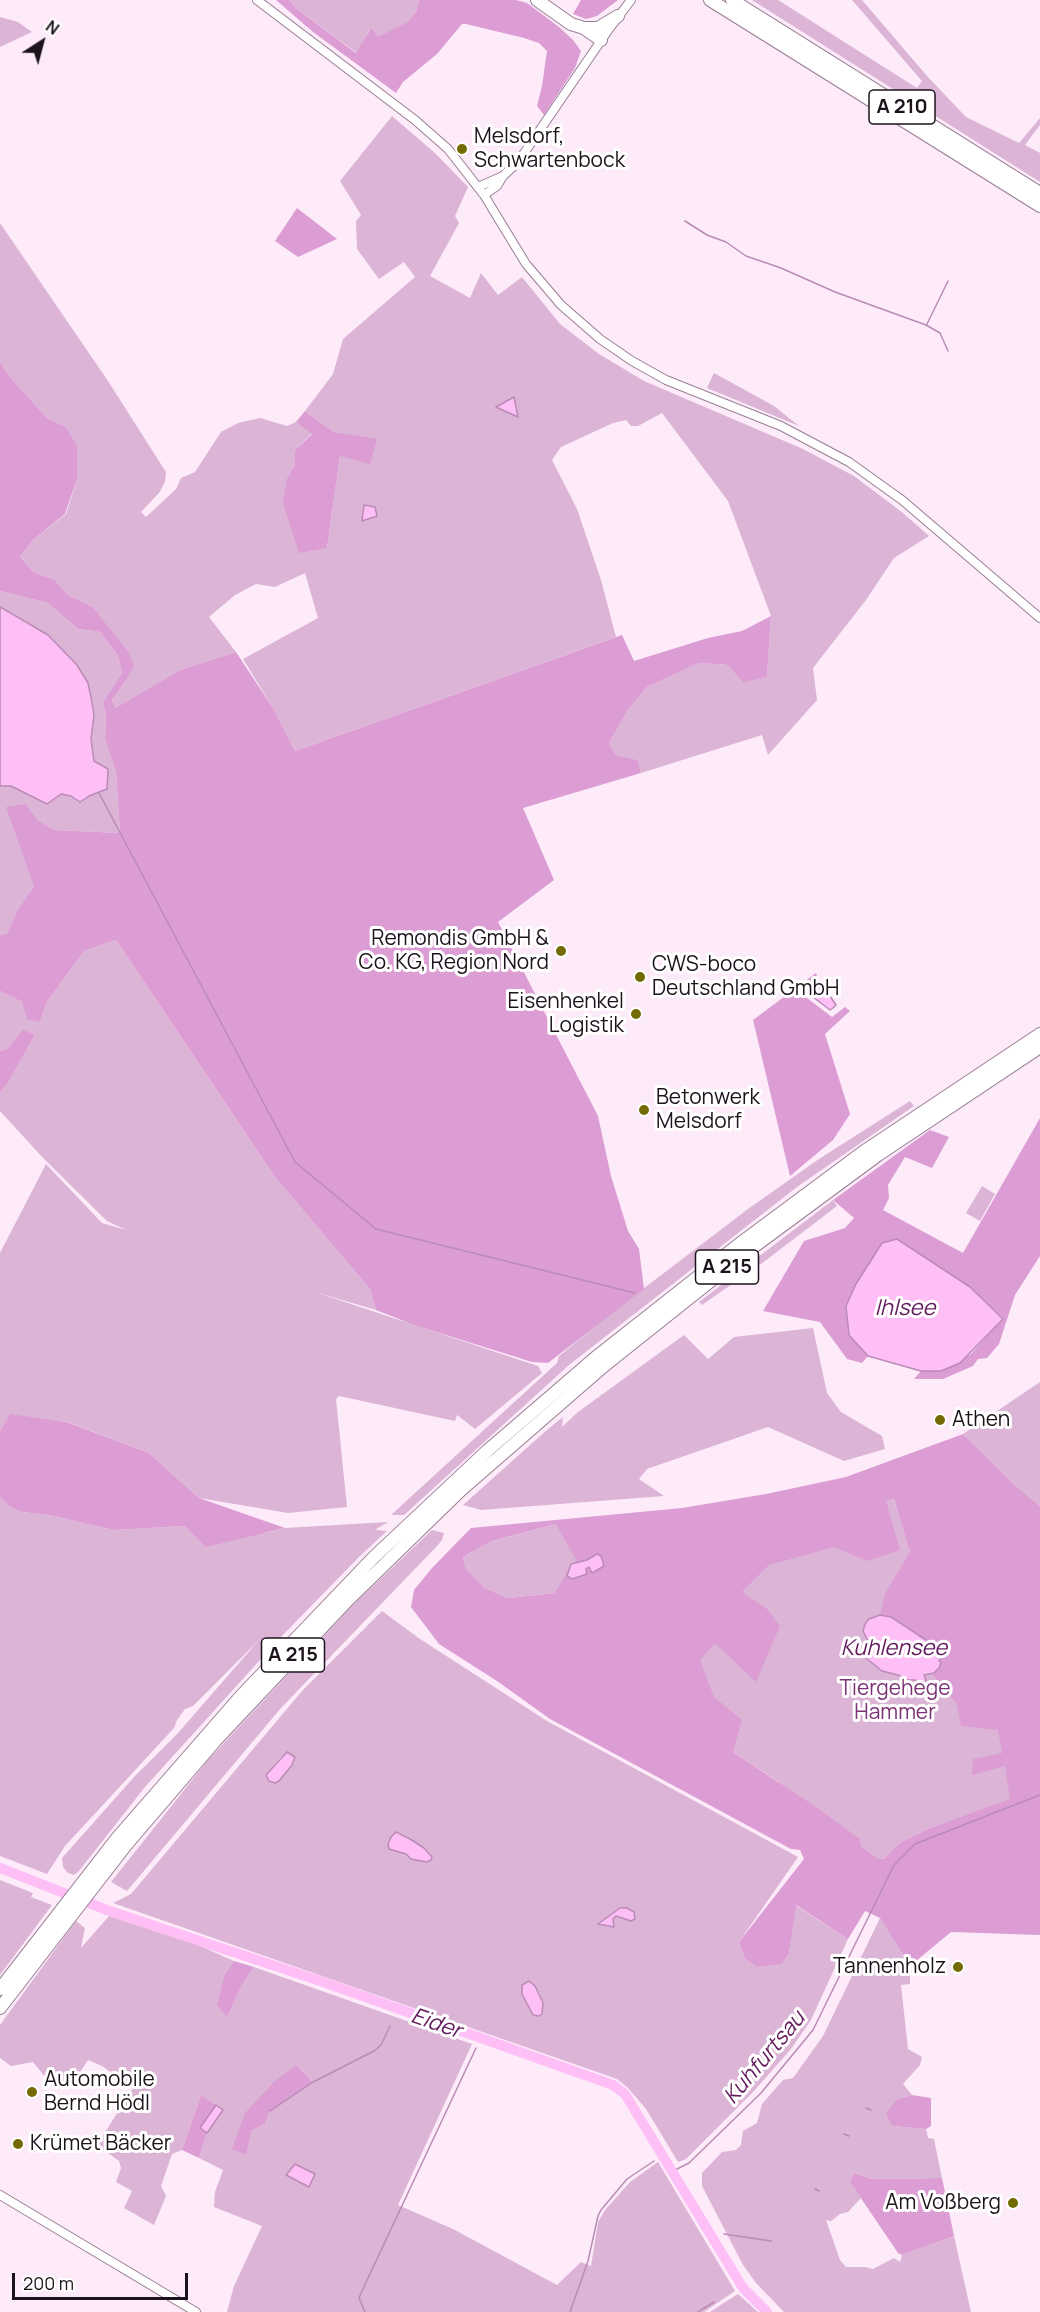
<!DOCTYPE html>
<html>
<head>
<meta charset="utf-8">
<style>
	body { margin:0 }
	#map { position:relative; width:1040px; height:2312px; overflow:hidden; background:#fdebfa; font-family:Manrope,sans-serif }
	canvas { display:block }
	.north { position:absolute; left:12px; top:12px; width:60px; height:60px; -webkit-text-stroke:4px #fff; paint-order:stroke; rotate:36deg; font-size:16px; font-weight:700; line-height:24px; text-align:center; color:#1d131c }
	.north::after { content:''; display:block; margin:auto; width:21px; height:27px; background:#1d131c; clip-path:polygon(50% 0,100% 100%,50% 72%,0 100%) }
	.scale { position:absolute; left:12px; top:2273px; width:176px; height:27px; box-sizing:border-box; border:3px solid #1d131c; border-top:0; padding-left:8px; font-size:18px; line-height:21px; white-space:nowrap; color:#1d131c; -webkit-text-stroke:4px #fff; paint-order:stroke }
</style>
</head>
<body>
<div id="map">
<canvas width="1040" height="2312"></canvas>
<div class="north">N</div>
<div class="scale">200 m</div>
</div>
<script>
const g = document.querySelector('canvas').getContext('2d');
g.lineJoin = 'round';
function fill(path, color) {
  g.fillStyle = color;
  g.fill(path, 'evenodd');
}
function shape(rows) {
  const path = new Path2D();
  for (const r of rows) {
    path.moveTo(r[0], r[1]);
    for (let i = 2; i < r.length; i += 2) path.lineTo(r[i], r[i + 1]);
  }
  return path;
}
function stroke(path, color, width, dash) {
  g.strokeStyle = color;
  g.lineWidth = width;
  g.lineCap = dash ? 'butt' : 'round';
  g.setLineDash(dash || []);
  g.stroke(path);
}
function write(font, color, halo, rows, align = 'center') {
  g.font = font + ' Manrope,sans-serif';
  g.lineWidth = 6;
  g.setLineDash([]);
  g.textBaseline = 'middle';
  g.strokeStyle = halo;
  g.fillStyle = color;
  for (const [text, x, y, turn = 0] of rows) {
    g.save();
    g.translate(x, y);
    g.rotate((+turn || 0) * Math.PI / 180);
    g.textAlign = isNaN(turn) ? turn : align;
    if (halo) g.strokeText(text, 0, 0);
    g.fillText(text, 0, 0);
    g.restore();
  }
}
fill(shape([
	[289,0,419,0,416,12,407,22,378,38,370,29,357,53,297,9],
	[752,0,778,0,917,88,922,81,852,0,862,0,927,76,966,117,1019,143,1040,118,1040,125,1025,145,1040,153,1040,182],
	[0,17,18,22,32,32,0,47],
	[392,116,435,153,468,187,455,216,459,223,430,276,470,298,481,273,498,295,522,277,560,324,599,354,644,381,803,449,854,476,903,513,929,536,894,558,866,600,813,668,817,700,768,755,762,735,641,773,638,760,616,755,609,743,628,710,647,687,699,663,728,665,767,677,771,616,728,501,662,413,638,426,631,426,626,420,613,423,561,447,552,460,577,509,601,580,616,637,295,751,273,708,243,659,318,618,305,573,275,587,256,584,235,595,209,617,236,652,180,670,115,708,112,700,127,679,109,628,93,607,68,595,55,580,34,572,20,557,33,540,66,514,77,479,77,445,66,427,47,418,10,377,0,362,0,223,108,381,166,472,165,482,159,493,141,512,146,517,176,489,181,478,195,472,221,432,238,423,260,418,287,426,296,422,312,433,295,450,295,465,287,478,327,548,340,456,377,440,334,432,305,411,333,374,343,339,415,277,404,262,379,279,357,249,356,221,361,215,340,181],
	[714,373,774,406,799,426,707,388],
	[0,591,48,603,78,629,100,632,118,656,122,673,103,702,106,716,105,740,116,772,120,833,54,830,38,820,26,804,34,886,18,909,7,935,0,935,0,786,11,786,47,804,61,794,71,796,80,802,89,796,107,789,108,769,94,761,91,739,94,715,88,683,48,635,0,607],
	[116,940,275,1177,370,1289,376,1310,315,1292,538,1366,542,1373,475,1429,457,1415,455,1421,339,1396,336,1399,347,1507,288,1513,199,1498,149,1453,68,1422,10,1415,0,1431,0,1253,46,1164,102,1223,126,1230,107,1221,44,1159,0,1111,0,1093,8,1083,35,1035,23,1029,7,1049,0,1051,0,991,22,1002,40,1022,47,1002,84,951],
	[910,1101,914,1106,797,1187,569,1365,404,1515,391,1515,557,1363,559,1356,614,1311,748,1209,819,1159],
	[982,1186,995,1194,980,1221,966,1213],
	[833,1200,837,1206,765,1261,702,1305,699,1302],
	[813,1328,827,1393,841,1412,882,1436,885,1449,844,1461,768,1427,647,1469,639,1479,664,1496,481,1510,463,1505,548,1429,563,1417,562,1427,578,1412,684,1335,708,1359,734,1337],
	[1040,1382,1040,1790,928,1829,899,1843,884,1859,877,1858,776,1780,733,1752,555,1593,508,1598,485,1588,466,1569,463,1557,492,1541,556,1524,847,1509,894,1499,908,1547,1019,1489,963,1434],
	[0,1497,10,1507,22,1512,49,1515,113,1530,185,1526,266,1533,285,1528,388,1522,375,1530,387,1531,360,1556,279,1639,145,1787,79,1871,74,1875,68,1873,63,1867,62,1858,135,1776,178,1733,258,1641,193,1706,185,1709,177,1720,174,1728,65,1846,47,1874,0,1856],
	[432,1530,444,1533,442,1540,438,1545,281,1708,127,1891,111,1882,208,1760,353,1605],
	[382,1611,420,1639,547,1721,798,1857,739,1942,745,1959,757,1967,781,1963,789,1954,795,1905,848,1939,811,2020,791,2049,753,2092,686,2159,678,2162,646,2109,628,2088,617,2079,113,1903,131,1894,302,1691],
	[282,1756,290,1768,279,1781,272,1782,268,1772],
	[620,1908,629,1920,616,1916,613,1919,613,1925,610,1927,598,1924],
	[532,1983,540,1994,533,2015,531,2010],
	[0,1880,33,1893,31,1897,52,1905,0,1975],
	[109,1916,198,1945,234,1961,225,1974,227,2017,242,1985,254,1967,472,2044,398,2205,453,2229,557,2285,581,2262,591,2266,598,2222,605,2210,630,2182,658,2162,735,2291,704,2312,227,2312,234,2286,262,2226,214,2207,215,2192,223,2170,199,2158,207,2133,223,2110,201,2095,182,2150,172,2154,161,2186,166,2196,154,2225,124,2208,132,2191,116,2182,121,2168,119,2161,97,2145,133,2088,102,2066,88,2060,71,2086,55,2089,33,2062,11,2066,0,2058,0,2025,76,1921,85,1928,81,1948],
	[296,2065,313,2082,270,2111,265,2124,251,2131],
	[880,1918,910,1966,910,1984,901,1985,908,2049,922,2057,920,2065,903,2084,912,2095,897,2099,893,2126,926,2129,928,2138,934,2139,942,2178,871,2179,854,2173,850,2182,861,2198,848,2212,840,2214,831,2221,826,2220,840,2260,846,2267,865,2267,873,2269,894,2258,900,2262,902,2255,954,2236,971,2312,784,2312,756,2283,743,2265,702,2186,702,2173,722,2152,736,2150,741,2145,743,2131,757,2123,762,2104,783,2080,793,2078,823,2036],
	[738,2294,758,2312,710,2312,722,2304]
]), '#dcb4d6');
fill(shape([
	[276,0,289,0,297,9,356,53,371,28,378,37,407,22,416,12,419,0,516,0,527,3,559,27,573,40,581,51,575,68,544,115,537,106,542,86,547,51,539,43,524,38,466,24,462,24,437,54,403,82,396,93,313,32],
	[581,0,618,0,597,16,586,19,573,14],
	[297,208,337,239,298,257,275,241],
	[0,362,10,377,47,418,66,427,77,445,77,479,65,514,33,540,20,557,34,572,55,580,68,595,93,607,129,653,134,665,127,679,112,700,115,708,180,670,236,652,273,708,295,751,622,635,634,661,708,638,742,631,771,616,767,677,743,682,728,665,699,663,647,687,628,710,609,743,616,755,638,760,641,773,523,808,554,880,498,922,598,1116,611,1176,628,1231,639,1249,644,1289,548,1363,532,1362,414,1325,376,1310,370,1289,275,1177,116,940,84,951,47,1002,40,1022,27,1019,22,1002,0,991,0,935,7,934,18,909,34,886,6,807,26,804,38,820,54,830,120,833,116,772,105,740,106,716,103,702,122,673,118,656,100,632,78,629,48,603,0,591],
	[305,411,334,432,377,439,370,464,340,456,327,548,299,553,283,503,287,478,295,465,295,450,312,434,296,422],
	[816,973,817,976,803,989,807,998,832,1017,845,1007,850,1011,825,1034,850,1114,833,1140,790,1176,753,1020],
	[23,1029,35,1035,8,1083,0,1093,0,1051,7,1049],
	[1040,1118,1040,1256,1015,1295,999,1344,987,1358,978,1359,973,1366,943,1379,914,1379,921,1371,941,1371,971,1354,1003,1318,970,1287,897,1239,882,1243,856,1284,846,1306,849,1335,868,1356,862,1363,847,1359,820,1322,763,1311,804,1241,845,1228,854,1218,833,1200,930,1130,949,1137,932,1168,905,1157,888,1185,889,1198,883,1210,963,1253],
	[10,1414,67,1422,149,1453,199,1498,285,1528,206,1547,185,1526,113,1530,49,1515,22,1512,10,1507,0,1497,0,1431],
	[963,1434,1019,1489,1040,1507,1040,1935,951,1932,910,1966,880,1918,865,1911,848,1939,796,1905,789,1954,781,1964,757,1967,745,1959,739,1942,804,1859,800,1850,791,1849,550,1719,497,1681,439,1644,411,1607,414,1590,432,1568,471,1528,682,1508,766,1494,846,1477],
	[894,1499,908,1547,911,1550,885,1594,880,1615,889,1616,926,1640,941,1663,939,1668,932,1674,957,1704,961,1726,998,1730,1002,1753,973,1759,972,1775,1005,1766,1010,1799,928,1829,899,1843,884,1859,877,1858,860,1845,860,1839,816,1807,733,1752,742,1720,714,1697,700,1660,715,1643,756,1682,780,1626,767,1609,742,1592,769,1565,834,1547,867,1561,900,1550,886,1501],
	[556,1524,577,1561,568,1570,555,1593,508,1598,485,1588,466,1569,463,1557,492,1541],
	[234,1961,254,1967,242,1985,227,2017,217,2005,225,1974],
	[296,2065,313,2082,270,2111,265,2124,251,2131,246,2155,232,2149,245,2113,274,2082],
	[201,2095,216,2105,201,2127,207,2133,199,2158,182,2150],
	[912,2095,931,2098,931,2126,926,2129,892,2126,886,2113,897,2099],
	[854,2173,871,2179,942,2178,954,2236,902,2255,898,2253,850,2182]
]), '#db9dd3');
const water = shape([
	[514,397,518,417,496,407,514,397],
	[364,505,375,507,377,516,362,521,364,505],
	[0,607,48,635,77,665,88,683,91,697,94,715,91,739,94,761,108,769,107,789,89,796,80,802,71,796,61,794,47,804,11,786,0,786,0,607],
	[814,983,830,996,836,1005,833,1008,830,1010,809,994,809,987,814,983],
	[897,1239,970,1287,1003,1319,960,1363,941,1371,921,1371,868,1356,849,1335,846,1306,856,1284,882,1243,897,1239],
	[597,1554,601,1556,604,1566,592,1573,589,1567,586,1569,587,1574,572,1579,567,1576,571,1564,587,1560,597,1554],
	[880,1615,891,1617,926,1640,935,1647,942,1658,939,1660,941,1663,939,1668,934,1673,924,1675,926,1680,923,1684,920,1685,916,1680,908,1680,898,1675,882,1671,856,1650,856,1643,863,1648,868,1641,863,1631,865,1624,869,1619,880,1615],
	[287,1752,295,1757,292,1765,279,1781,275,1783,269,1781,266,1775,287,1752],
	[396,1832,410,1839,424,1848,432,1857,431,1860,427,1862,411,1859,406,1854,389,1849,388,1844,391,1837,396,1832],
	[620,1908,627,1908,634,1912,635,1919,631,1921,616,1916,613,1919,614,1927,598,1924,620,1908],
	[529,1981,535,1986,543,2003,542,2014,539,2016,533,2015,522,1994,522,1985,529,1981],
	[216,2105,223,2110,207,2133,200,2128,216,2105],
	[295,2164,315,2174,309,2187,286,2175,295,2164]
]);
fill(water, '#febef6');
stroke(water, '#ba8bb5', 1.5);
stroke(shape([
	[685,221,707,235,726,242,746,256,781,268,835,292,926,325,940,333,948,351],
	[927,324,948,281],
	[99,793,295,1162,376,1229,635,1293],
	[866,2108,871,2110],
	[270,2111,313,2082,374,2051,381,2045,390,2026],
	[844,2134,849,2136],
	[659,2158,664,2155],
	[673,2171,689,2163,761,2093,813,2030,894,1865,915,1844,1040,1795],
	[815,2189,819,2191],
	[724,2234,771,2241],
	[365,2312,359,2298,361,2293,476,2048],
	[570,2312,588,2261,598,2216,601,2210,627,2179,654,2161],
	[698,2312,714,2302]
]), '#ba8bb5', 1.5);
stroke(shape([
	[0,1868,107,1910,323,1982,613,2085,625,2094,743,2288,767,2312]
]), '#febef6', 10);
const tertiary = shape([
	[257,0,415,120,448,149,484,195,526,264,561,305,600,339,632,361,666,380,781,426,849,462,902,500,1040,618],
	[478,187,503,176],
	[484,195,497,186,503,176,518,162,609,29,631,0],
	[0,2195,196,2312]
]);
const motorway = shape([
	[537,0,571,24,584,28,601,40],
	[710,0,1040,206],
	[732,0,1040,193],
	[584,28,598,28,618,16],
	[0,1989,118,1837,241,1696,374,1557,487,1451,595,1358,742,1242,863,1152,1040,1034],
	[0,2008,126,1845,216,1740,348,1600,461,1490,605,1365,752,1248,878,1155,1040,1047]
]);
stroke(tertiary, '#987d94', 10);
stroke(motorway, '#987d94', 14);
stroke(tertiary, '#fff', 8);
stroke(motorway, '#fff', 12);
for (const [x, y, r, color] of [
	[462,149,6,"#746a03"],
	[561,951,6,"#746a03"],
	[640,977,6,"#746a03"],
	[636,1014,6,"#746a03"],
	[644,1110,6,"#746a03"],
	[940,1420,6,"#746a03"],
	[958,1967,6,"#746a03"],
	[32,2092,6,"#746a03"],
	[18,2144,6,"#746a03"],
	[1013,2203,6,"#746a03"]
]) {
  const dot = new Path2D();
  dot.arc(x, y, r, 0, 2 * Math.PI);
  g.fillStyle = color;
  g.fill(dot);
  stroke(dot, '#fff', 2);
}
for (const [x, y, w] of [
	[902,107,66],
	[727,1267,63],
	[293,1655,63]
]) {
  const box = new Path2D();
  box.roundRect(x - w / 2, y - 17, w, 34, 4.5);
  g.fillStyle = '#fff';
  g.fill(box);
  stroke(box, '#1d131c', 1.5);
}
write('bold 20px', '#1d131c', null, [
	["A 210",902,107],
	["A 215",727,1267],
	["A 215",293,1655]
]);
write('21px', '#1d131c', '#fff', [
	["Melsdorf,",474,137],
	["Schwartenbock",474,161],
	["Remondis GmbH &",549,939,"right"],
	["Co. KG, Region Nord",549,963,"right"],
	["CWS-boco",652,965],
	["Deutschland GmbH",652,989],
	["Eisenhenkel",624,1002,"right"],
	["Logistik",624,1026,"right"],
	["Betonwerk",656,1098],
	["Melsdorf",656,1122],
	["Athen",952,1420],
	["Tannenholz",946,1967,"right"],
	["Automobile",44,2080],
	["Bernd Hödl",44,2104],
	["Krümet Bäcker",30,2144],
	["Am Voßberg",1001,2203,"right"]
], 'left');
write('21px', '#7c3375', '#fff', [
	["Tiergehege",895,1689],
	["Hammer",895,1713]
]);
write('italic 22px', '#641b5e', '#fff', [
	["Ihlsee",905,1309],
	["Kuhlensee",894,1649],
	["Eider",436,2024,19],
	["Kuhfurtsau",765,2058,-50]
]);
</script>
</body>
</html>
